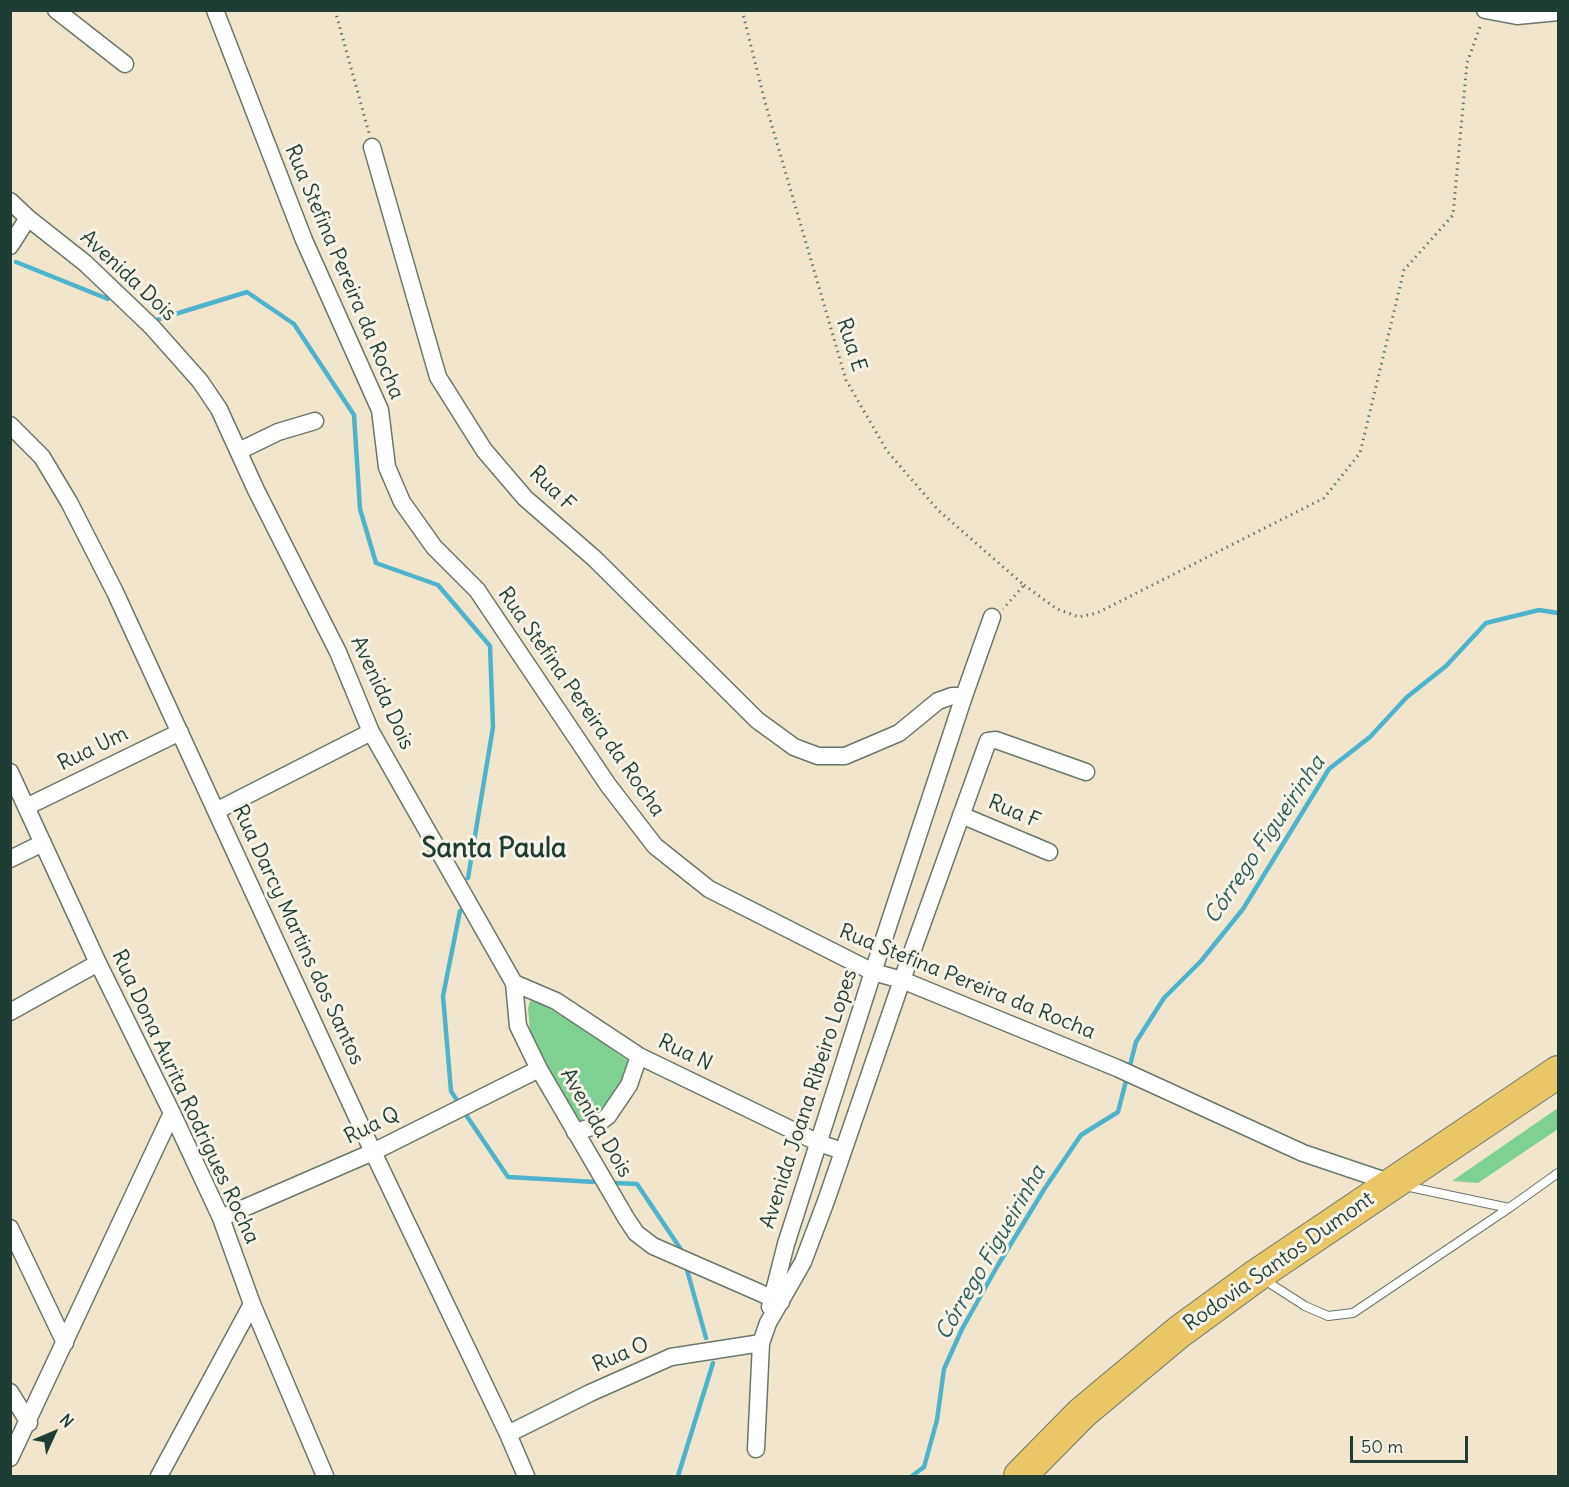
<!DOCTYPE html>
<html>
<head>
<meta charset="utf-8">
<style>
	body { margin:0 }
	#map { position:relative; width:1569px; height:1487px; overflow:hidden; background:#f1e6cd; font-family:Delius,sans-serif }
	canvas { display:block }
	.frame { position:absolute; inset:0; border:12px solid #1f3d34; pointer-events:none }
	.north { position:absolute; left:24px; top:1403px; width:60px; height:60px; -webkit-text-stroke:4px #f7f3e8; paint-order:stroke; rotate:46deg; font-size:16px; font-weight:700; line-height:24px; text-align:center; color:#1f3d34 }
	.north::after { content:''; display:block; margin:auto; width:21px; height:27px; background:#1f3d34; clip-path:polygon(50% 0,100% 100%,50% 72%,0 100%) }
	.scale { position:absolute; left:1350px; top:1436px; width:118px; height:27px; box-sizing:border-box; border:3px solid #1f3d34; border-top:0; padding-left:8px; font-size:18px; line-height:21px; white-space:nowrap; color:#1f3d34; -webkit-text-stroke:4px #f7f3e8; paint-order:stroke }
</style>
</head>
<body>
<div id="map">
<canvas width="1569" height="1487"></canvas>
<div class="frame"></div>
<div class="north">N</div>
<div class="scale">50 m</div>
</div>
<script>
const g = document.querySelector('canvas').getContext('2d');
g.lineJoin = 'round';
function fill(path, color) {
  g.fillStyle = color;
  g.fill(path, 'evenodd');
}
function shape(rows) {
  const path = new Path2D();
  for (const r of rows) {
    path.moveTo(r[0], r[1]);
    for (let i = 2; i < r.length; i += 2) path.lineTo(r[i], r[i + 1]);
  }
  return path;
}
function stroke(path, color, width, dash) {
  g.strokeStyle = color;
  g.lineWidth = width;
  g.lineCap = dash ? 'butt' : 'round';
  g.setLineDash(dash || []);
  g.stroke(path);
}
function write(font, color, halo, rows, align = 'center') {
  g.font = font + ' Delius,sans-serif';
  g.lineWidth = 6;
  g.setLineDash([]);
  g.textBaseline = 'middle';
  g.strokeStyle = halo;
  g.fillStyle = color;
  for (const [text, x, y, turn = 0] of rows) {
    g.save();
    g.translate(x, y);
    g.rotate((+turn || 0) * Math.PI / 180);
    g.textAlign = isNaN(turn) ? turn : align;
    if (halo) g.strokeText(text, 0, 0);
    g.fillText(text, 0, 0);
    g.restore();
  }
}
fill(shape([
	[530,1001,538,1002,583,1028,628,1061,623,1082,602,1117,576,1124,530,1030,528,1008],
	[1558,1108,1558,1129,1478,1183,1452,1181]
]), '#7fd193');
stroke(shape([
	[16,262,108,299],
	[159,319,247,292,294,324,354,415,360,509,376,563,438,585,490,646,493,727,468,878],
	[460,1105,451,1091,443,996,460,911],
	[464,1112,508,1177,595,1182],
	[615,1183,637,1184,682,1251],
	[687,1270,706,1338],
	[678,1476,713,1363],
	[912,1476,924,1467,937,1420,944,1369,962,1329,998,1265,1045,1188,1081,1135,1118,1112,1136,1042,1164,998,1201,961,1243,909,1329,769,1370,737,1407,697,1446,666,1486,623,1539,610,1558,613]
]), '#4eb4cc', 4.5);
const lane = shape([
	[1405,1186,1509,1208,1558,1173],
	[1263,1279,1305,1306,1328,1316,1353,1313,1509,1208]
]);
const street = shape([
	[56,10,125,64],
	[215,10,304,240,380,410,387,467,402,502,434,547,477,590,608,785,655,846,709,889,873,972,902,980,1117,1068,1303,1153,1392,1183],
	[1485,10,1517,16,1558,12],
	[372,147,438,377,484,450,525,498,595,559,757,720,794,747,818,756,845,756,899,733,938,701,952,696,964,696],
	[10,201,28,218,85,263,152,327,200,381,219,409,256,490,338,652,371,732,514,983,518,1026,539,1069,626,1218,636,1233,653,1246,781,1302],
	[10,246,28,218],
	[10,425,42,457,69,502,115,592,373,1152,508,1434,526,1476],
	[239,451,278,432,315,421],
	[10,772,98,963,172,1113,221,1218,252,1304,325,1476],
	[26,807,180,732],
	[216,811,371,732],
	[961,815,1049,852],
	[10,859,43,843],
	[514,983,556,1001,639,1056,819,1143,842,1151],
	[10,1012,98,963],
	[575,1132,595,1126,608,1116,629,1085,639,1056],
	[221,1218,373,1152,539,1069],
	[10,1228,65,1343],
	[770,1307,786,1244,873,972,964,696,992,617],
	[10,1392,29,1423],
	[508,1434,590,1393,671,1357,761,1343],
	[756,1449,761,1343,768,1323,803,1262,826,1201,902,980,988,741,996,740,1086,772],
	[10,1458,172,1113],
	[159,1476,252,1304]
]);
const highway = shape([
	[1020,1476,1082,1413,1179,1332,1257,1275,1558,1072]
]);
stroke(lane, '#68786a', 10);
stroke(street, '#68786a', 19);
stroke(highway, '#68786a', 34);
stroke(shape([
	[335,10,369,133],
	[742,10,765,102,846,380,887,451,938,510,1024,585,1003,609],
	[1024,585,1057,609,1079,617,1097,613,1324,498,1360,453,1404,270,1453,215,1467,63,1481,24]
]), '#68786a', 3, [1.5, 4.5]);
stroke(lane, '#fff', 8);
stroke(street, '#fff', 16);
stroke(highway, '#e9c769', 32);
write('21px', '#1f3d34', '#f7f3e8', [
	["Rua Stefina Pereira da Rocha",344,272,67],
	["Avenida Dois",128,276,43],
	["Rua E",851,345,72],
	["Rua F",552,489,44],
	["Avenida Dois",382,693,65],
	["Rua Stefina Pereira da Rocha",581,702,55],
	["Rua Um",93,749,-26],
	["Rua F",1014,812,23],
	["Rua Darcy Martins dos Santos",298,935,65],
	["Rua Stefina Pereira da Rocha",967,982,22],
	["Rua N",685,1053,26],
	["Rua Dona Aurita Rodrigues Rocha",185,1097,65],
	["Avenida Joana Ribeiro Lopes",809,1099,-72],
	["Avenida Dois",596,1123,60],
	["Rua Q",372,1126,-26],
	["Rodovia Santos Dumont",1279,1262,-35],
	["Rua O",621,1355,-23]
]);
write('italic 22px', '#2b5b5a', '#f7f3e8', [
	["Córrego Figueirinha",1265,840,-56],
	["Córrego Figueirinha",991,1253,-60]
]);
write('bold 27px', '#1f3d34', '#f7f3e8', [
	["Santa Paula",494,849]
]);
</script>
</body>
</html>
